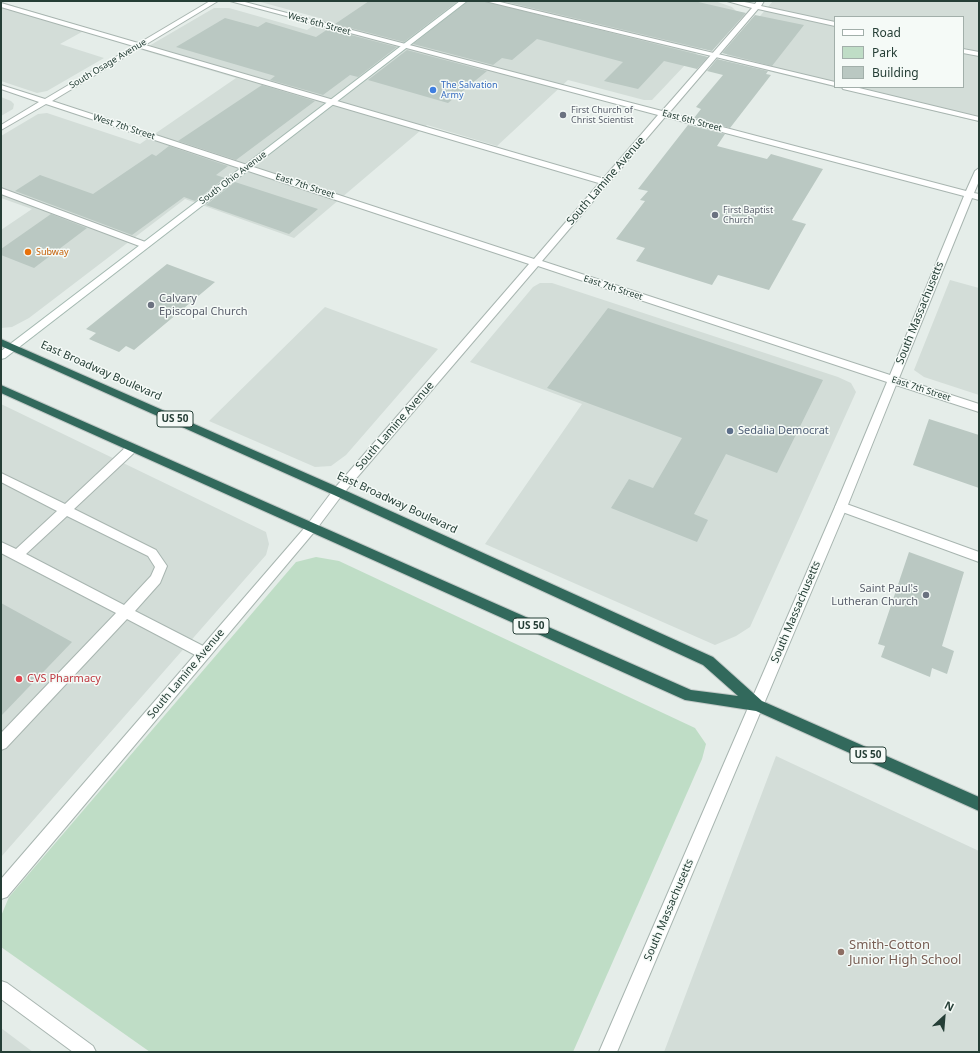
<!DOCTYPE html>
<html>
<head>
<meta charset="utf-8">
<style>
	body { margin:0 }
	#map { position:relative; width:980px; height:1053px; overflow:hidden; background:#e5ede9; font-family:"Noto Sans",sans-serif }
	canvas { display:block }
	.frame { position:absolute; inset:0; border:2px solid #253e36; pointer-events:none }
	.legend { position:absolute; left:834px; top:16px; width:130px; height:72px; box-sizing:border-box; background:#f5faf7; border:1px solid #a2afaa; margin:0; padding:5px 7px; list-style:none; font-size:12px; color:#253e36 }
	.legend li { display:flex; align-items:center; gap:8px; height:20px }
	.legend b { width:20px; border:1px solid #a2afaa }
	.north { position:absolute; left:924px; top:997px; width:40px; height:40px; -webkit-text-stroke:3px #f5faf7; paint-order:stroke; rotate:26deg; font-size:11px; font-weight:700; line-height:16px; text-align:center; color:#253e36 }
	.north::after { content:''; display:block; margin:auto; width:14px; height:18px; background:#253e36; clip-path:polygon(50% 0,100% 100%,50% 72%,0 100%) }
</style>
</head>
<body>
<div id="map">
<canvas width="980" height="1053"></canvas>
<div class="frame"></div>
<ul class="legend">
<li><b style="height:5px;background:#fff"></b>Road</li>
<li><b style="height:11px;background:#bfddc6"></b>Park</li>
<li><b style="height:11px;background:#bac8c2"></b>Building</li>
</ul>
<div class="north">N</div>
</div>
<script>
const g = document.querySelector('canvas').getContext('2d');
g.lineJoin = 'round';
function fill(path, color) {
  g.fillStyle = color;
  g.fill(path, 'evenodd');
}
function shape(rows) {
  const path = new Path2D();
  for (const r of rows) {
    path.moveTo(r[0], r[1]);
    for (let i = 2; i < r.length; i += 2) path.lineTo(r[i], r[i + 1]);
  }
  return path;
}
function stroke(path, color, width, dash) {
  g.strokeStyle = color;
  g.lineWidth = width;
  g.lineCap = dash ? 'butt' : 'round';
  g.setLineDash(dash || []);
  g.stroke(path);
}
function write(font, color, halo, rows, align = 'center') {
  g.font = font + ' "Noto Sans",sans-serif';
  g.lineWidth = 3;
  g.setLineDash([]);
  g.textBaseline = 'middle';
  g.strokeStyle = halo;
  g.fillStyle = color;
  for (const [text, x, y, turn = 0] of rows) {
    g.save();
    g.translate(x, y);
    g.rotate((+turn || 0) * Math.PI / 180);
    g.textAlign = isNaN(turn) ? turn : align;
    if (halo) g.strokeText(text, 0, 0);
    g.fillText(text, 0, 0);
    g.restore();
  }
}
fill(shape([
	[257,1,715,1,732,7,736,11,652,100,644,100,568,80,497,146,427,125,294,238,185,199,29,318,12,327,1,328,1,230,32,209,1,198,1,136,38,114,47,113,140,144,236,78,142,50,214,8,229,8,307,30,323,19],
	[773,1,979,1,979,122,722,60],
	[835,17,963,17,963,87,835,87],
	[1,2,89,28,60,44,104,58,47,91,37,93,1,81],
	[1,97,11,101,14,104,13,109,1,116],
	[950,280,979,288,979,395,924,377,914,370],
	[540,283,552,283,838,377,851,383,856,392,750,627,736,636,715,645,485,544,582,404,470,362,533,287],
	[325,307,438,349,346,455,331,466,315,467,209,421],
	[1,404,266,532,269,544,266,555,1,857],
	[776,756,979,851,979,1052,664,1052],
	[1,1028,33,1052,1,1052]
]), '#d3ddd8');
fill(shape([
	[316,557,339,561,695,728,706,744,702,759,573,1052,150,1052,1,947,1,916,9,897,296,562]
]), '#bfddc6');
fill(shape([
	[369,1,458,1,404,42,335,24],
	[468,1,484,1,708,57,697,69,664,61,638,89,604,81,623,62,537,39,512,60,502,58,493,65,413,44],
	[502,1,694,1,746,13,712,51],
	[755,15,804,25,772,66,722,53],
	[225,18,258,27,266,22,316,37,328,29,397,47,358,77,350,75,323,95,270,80,275,76,176,47],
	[407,50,487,71,448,103,368,80],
	[717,59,768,71,766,74,771,75,730,128,694,118,701,109,696,107,723,75,707,71],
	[262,85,315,101,236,160,178,141],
	[688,125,725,134,717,146,767,159,771,154,823,169,792,220,806,224,769,290,718,275,712,285,636,261,645,248,616,239,645,201,640,200,648,191,638,189],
	[169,146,228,166,216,175,225,178,195,201,184,197,132,235,15,191,40,175,93,194,152,154,156,156],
	[235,182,318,209,289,234,206,205],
	[51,214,87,228,34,268,1,255,1,249],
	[167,264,215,282,134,350,126,346,119,352,89,339,96,333,86,329],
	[608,308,823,380,777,473,726,454,694,514,708,520,697,542,611,508,629,479,653,488,682,438,547,388],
	[929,419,979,435,979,488,913,465],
	[909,552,964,572,942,646,954,651,947,674,932,668,930,677,881,657,885,646,878,644],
	[1,603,72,642,1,716]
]), '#bac8c2');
const lane = shape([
	[485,1,496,1,835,82,835,86,485,1],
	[1,3,608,180,609,182,608,184,602,184,1,7,1,3],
	[842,87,855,87,979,117,979,121,843,89,842,87],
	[1,188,148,243,150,245,148,247,142,247,1,194,1,188],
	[132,444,136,445,138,448,136,451,74,509,156,550,167,566,160,583,135,611,209,649,211,653,209,657,204,659,199,657,127,619,6,748,1,750,1,733,116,613,1,553,1,542,16,549,57,511,1,482,1,473,65,504,128,445,132,444],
	[67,516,148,556,155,567,151,576,124,605,26,554,67,516],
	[841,502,979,552,979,562,837,510,835,507,837,504,841,502]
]);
const street = shape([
	[210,1,218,1,52,101,534,259,658,115,230,1,241,1,662,111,752,8,727,1,739,1,755,4,757,1,764,1,761,6,835,22,835,26,758,9,669,113,966,191,975,171,979,168,979,181,974,193,979,194,979,200,972,198,899,378,979,404,979,412,896,385,847,507,617,1052,599,1052,835,507,887,382,538,266,342,495,315,531,7,897,1,899,1,879,307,525,334,489,529,264,46,104,1,130,1,125,39,102,1,89,1,85,45,99,210,1],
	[665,117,964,196,890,375,542,261,665,117],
	[963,49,979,52,979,56,963,53,963,49],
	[1,981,7,983,93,1046,96,1052,73,1052,1,999,1,981]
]);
const secondary = shape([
	[460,1,467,1,5,358,1,359,1,351,460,1]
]);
const highway = shape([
	[1,339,342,489,713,657,762,701,979,797,979,811,756,711,685,700,1,393,1,385,691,690,738,696,703,665,334,495,1,346,1,339]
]);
stroke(lane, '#a8b5b0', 2);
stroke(street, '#a8b5b0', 2);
stroke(secondary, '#a3b8b0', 2);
stroke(highway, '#c2c9c7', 2);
fill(lane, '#fff');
fill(street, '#fff');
fill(secondary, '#fff');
fill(highway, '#32695c');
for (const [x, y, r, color] of [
	[433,90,4,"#3f7fe0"],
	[563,115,4,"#6b7280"],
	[715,215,4,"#6b7280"],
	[28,252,4,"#e8710a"],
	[151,305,4,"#6b7280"],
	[730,431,4,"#5c6f8a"],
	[926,595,4,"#6b7280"],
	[19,679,4,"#e0444e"],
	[841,952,4,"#8d6e63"]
]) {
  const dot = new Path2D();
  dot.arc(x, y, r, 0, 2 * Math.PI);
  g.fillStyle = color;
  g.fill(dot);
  stroke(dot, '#f5faf7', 1.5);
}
write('9px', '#253e36', '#f5faf7', [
	["West 6th Street",319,24,15],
	["South Osage Avenue",108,64,-31],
	["East 6th Street",692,121,15],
	["West 7th Street",124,127,18],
	["South Ohio Avenue",233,178,-37],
	["East 7th Street",305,186,18],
	["East 7th Street",613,288,18],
	["East 7th Street",921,389,18]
]);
write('9px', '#366cbe', '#f5faf7', [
	["The Salvation",441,85],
	["Army",441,95]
], 'left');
write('9px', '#5b616d', '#f5faf7', [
	["First Church of",571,110],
	["Christ Scientist",571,120],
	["First Baptist",723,210],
	["Church",723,220]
], 'left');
write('9px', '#c56008', '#f5faf7', [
	["Subway",36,252]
], 'left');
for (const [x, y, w] of [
	[175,419,36],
	[531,626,36],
	[868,755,36]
]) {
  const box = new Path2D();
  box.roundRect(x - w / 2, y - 8, w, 16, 3);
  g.fillStyle = '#f5faf7';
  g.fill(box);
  stroke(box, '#253e36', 1);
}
write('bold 10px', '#253e36', null, [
	["US 50",175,419],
	["US 50",531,626],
	["US 50",868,755]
]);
write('11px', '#253e36', '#f5faf7', [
	["South Lamine Avenue",606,181,-49],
	["South Massachusetts",920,313,-68],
	["East Broadway Boulevard",101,371,24],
	["South Lamine Avenue",395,426,-49],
	["East Broadway Boulevard",397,503,25],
	["South Massachusetts",796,612,-67],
	["South Lamine Avenue",186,674,-50],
	["South Massachusetts",669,910,-67]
]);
write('11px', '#5b616d', '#f5faf7', [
	["Calvary",159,299],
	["Episcopal Church",159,312],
	["Saint Paul's",918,589,"right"],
	["Lutheran Church",918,602,"right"]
], 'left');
write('11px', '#4e5e75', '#f5faf7', [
	["Sedalia Democrat",738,431]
], 'left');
write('11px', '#be3a42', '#f5faf7', [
	["CVS Pharmacy",27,679]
], 'left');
write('13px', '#785e54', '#f5faf7', [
	["Smith-Cotton",849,945],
	["Junior High School",849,960]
], 'left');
</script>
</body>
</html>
